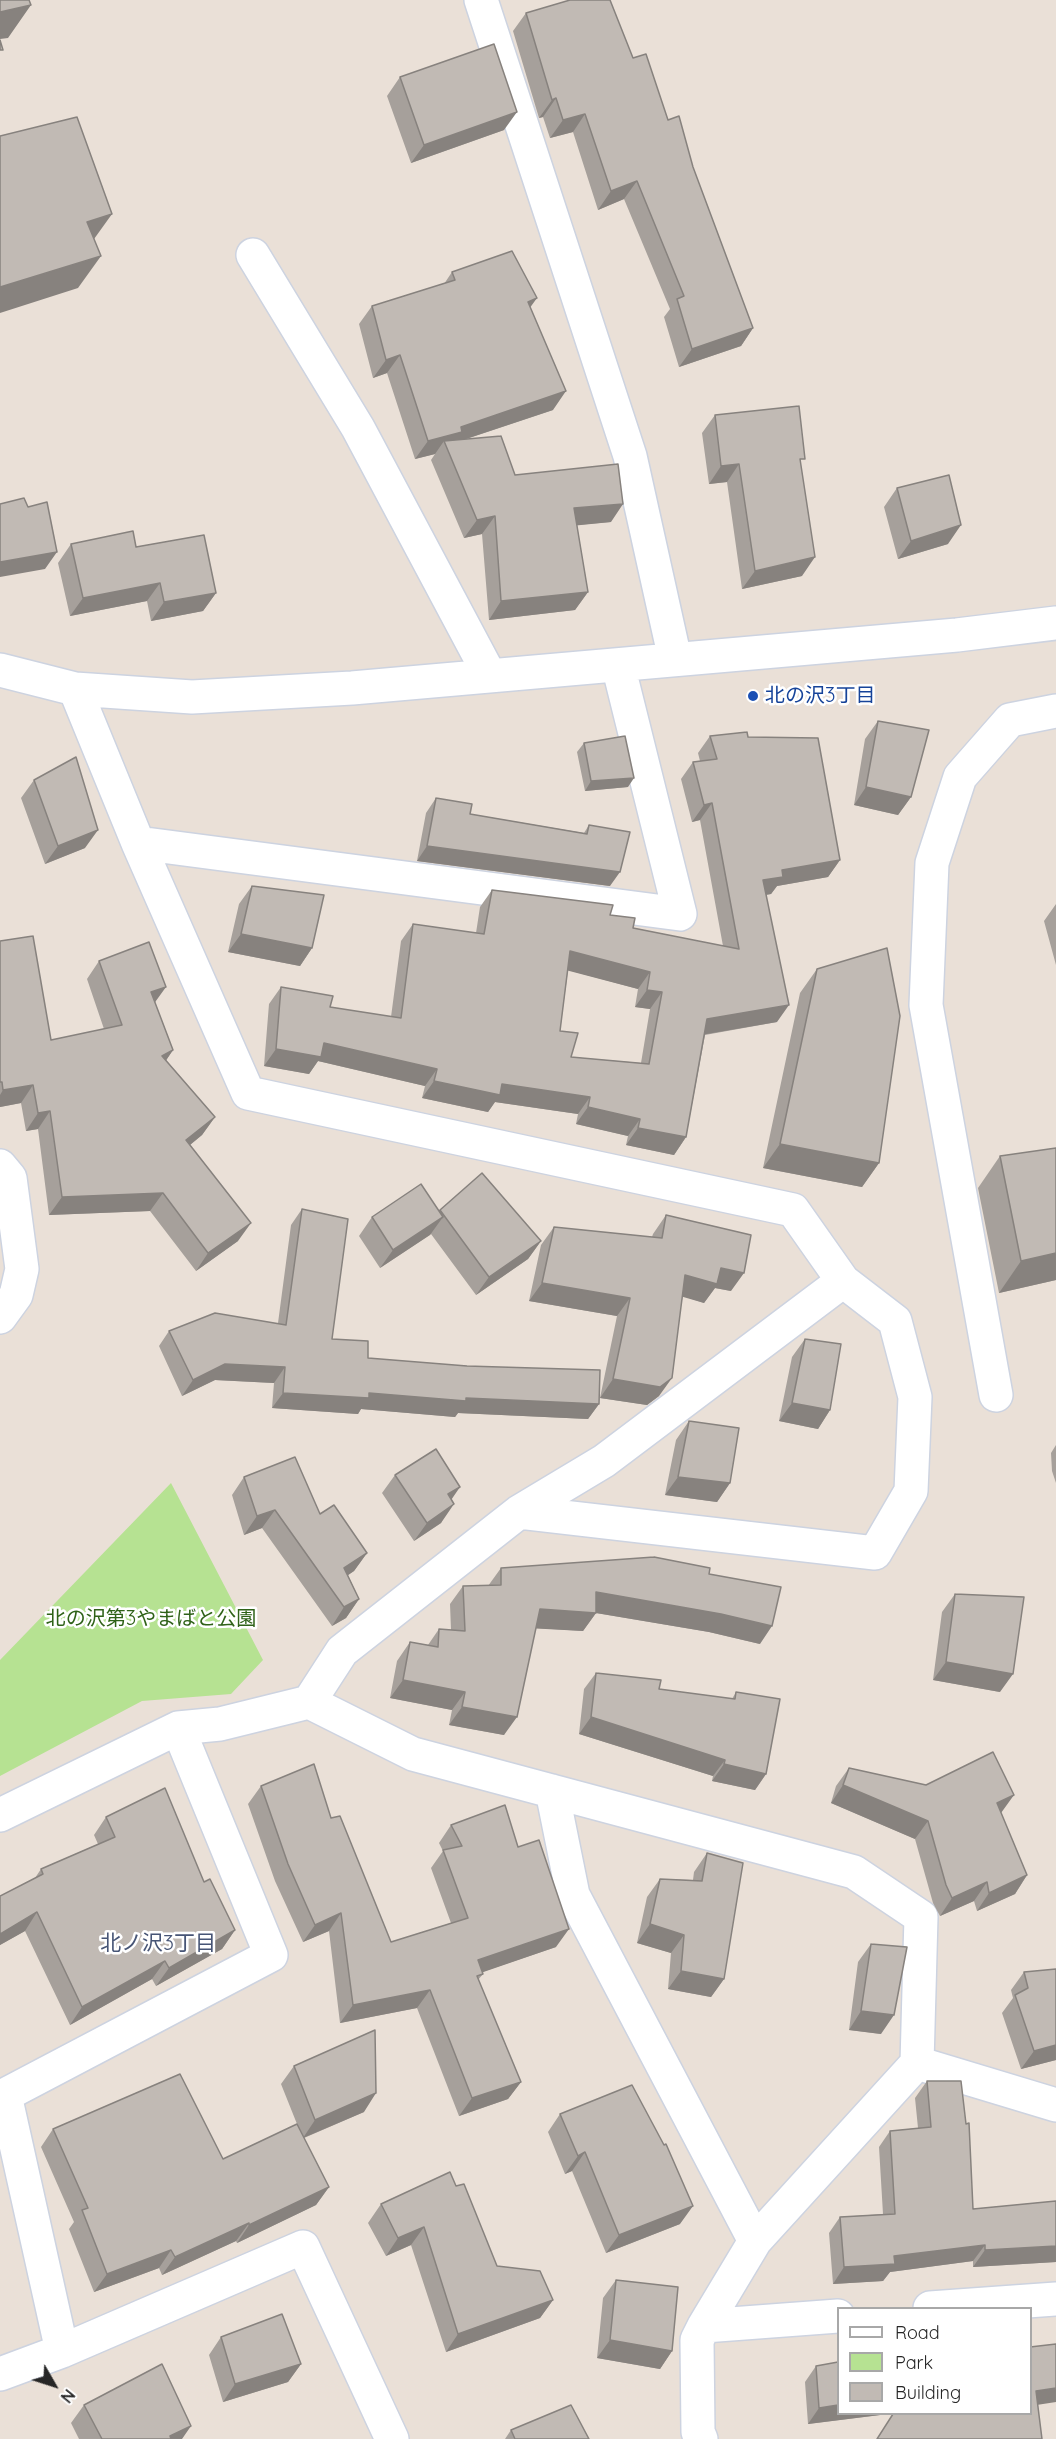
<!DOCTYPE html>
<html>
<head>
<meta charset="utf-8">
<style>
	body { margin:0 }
	#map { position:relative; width:1056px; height:2439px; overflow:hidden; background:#eae0d7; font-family:Quicksand,sans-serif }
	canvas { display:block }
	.legend { position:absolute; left:837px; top:2307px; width:195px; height:108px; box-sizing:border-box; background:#fff; border:2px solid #a8a8a8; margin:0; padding:8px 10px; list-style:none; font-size:18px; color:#262626 }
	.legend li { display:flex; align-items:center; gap:12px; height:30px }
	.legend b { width:30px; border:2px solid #a8a8a8 }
	.north { position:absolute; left:24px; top:2355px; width:60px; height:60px; -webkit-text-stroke:4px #fff; paint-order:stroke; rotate:129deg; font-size:16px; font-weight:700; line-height:24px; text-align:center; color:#262626 }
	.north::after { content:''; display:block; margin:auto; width:21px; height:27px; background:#262626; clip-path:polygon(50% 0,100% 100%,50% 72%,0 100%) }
</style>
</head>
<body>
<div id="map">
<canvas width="1056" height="2439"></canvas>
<ul class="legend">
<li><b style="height:8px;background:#fff"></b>Road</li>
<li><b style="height:16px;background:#b6e292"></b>Park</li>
<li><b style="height:16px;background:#c1bab4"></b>Building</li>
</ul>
<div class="north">N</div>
</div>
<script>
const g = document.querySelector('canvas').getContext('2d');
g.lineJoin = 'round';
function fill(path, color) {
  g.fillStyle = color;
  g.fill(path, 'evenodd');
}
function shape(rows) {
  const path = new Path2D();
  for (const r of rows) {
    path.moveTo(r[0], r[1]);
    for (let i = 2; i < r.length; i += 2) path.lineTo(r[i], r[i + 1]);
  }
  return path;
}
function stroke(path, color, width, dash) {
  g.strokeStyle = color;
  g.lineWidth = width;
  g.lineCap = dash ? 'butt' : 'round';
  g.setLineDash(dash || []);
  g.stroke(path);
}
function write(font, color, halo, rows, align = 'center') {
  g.font = font + ' Quicksand,"Noto Sans JP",sans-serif';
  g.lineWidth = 5;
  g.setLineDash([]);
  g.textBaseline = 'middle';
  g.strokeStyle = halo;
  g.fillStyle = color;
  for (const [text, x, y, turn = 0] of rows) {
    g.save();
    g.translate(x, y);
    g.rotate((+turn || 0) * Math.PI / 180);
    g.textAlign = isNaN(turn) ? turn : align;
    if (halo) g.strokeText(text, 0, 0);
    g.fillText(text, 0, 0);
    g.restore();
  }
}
fill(shape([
	[171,1483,263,1660,231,1694,142,1701,0,1776,0,1660]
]), '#b6e292');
const minor = shape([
	[481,0,630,456,675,659],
	[253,255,358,428,490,676],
	[0,670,75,689,192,697,352,688,957,635,1056,623],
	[75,689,138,843,248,1093,793,1210,843,1281,895,1321,915,1397,911,1491,875,1553,519,1512],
	[138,843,680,914,618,665],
	[0,1166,10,1178,22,1269,16,1295,0,1317],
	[996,1395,926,1005,932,863,960,777,1010,720,1056,711],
	[309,1702,413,1754,854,1872,921,1917,917,2063,755,2241,704,2326,697,2340,698,2432,701,2439],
	[552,1791,573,1895,755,2241],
	[0,1815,178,1728,220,1724,309,1702,342,1651,519,1512,604,1461,843,1281],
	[917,2063,1056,2105],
	[930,2308,1056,2299],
	[704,2326,838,2316],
	[62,2351,5,2095,271,1955,178,1728],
	[0,2374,62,2351,303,2247,392,2439]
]);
stroke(minor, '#cdd3e0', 36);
stroke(minor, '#fff', 33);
fill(shape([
	[526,13,633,58,693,167,753,328,741,346,679,367,664,317,670,309,624,199,598,210,573,132,550,138,543,117,539,118,513,31],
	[400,77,504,130,411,163,387,96],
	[452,272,530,308,553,410,466,439,515,475,611,522,577,525,588,592,575,610,489,620,482,534,464,538,431,460,435,454,415,459,387,373,373,378,359,324,372,306,444,284],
	[715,415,802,576,742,589,727,482,709,484,702,433],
	[897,488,948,544,898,559,884,507],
	[71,544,136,547,216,593,203,611,151,621,147,601,70,616,58,563],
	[878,721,911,797,898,815,854,805,865,739],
	[710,736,748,737,840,860,828,877,777,886,771,894,766,895,777,1022,705,1035,686,1137,674,1155,626,1145,628,1136,576,1124,578,1114,495,1102,488,1112,422,1098,425,1086,318,1061,309,1074,264,1066,269,1004,281,987,330,1007,391,1017,401,941,413,924,476,933,480,907,492,890,610,915,633,928,723,946,700,820,692,822,681,779,693,762,700,761,698,753],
	[568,970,638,989,635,1007,650,1009,641,1063,571,1057,560,1031],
	[584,743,628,787,585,791,577,752],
	[34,780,85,848,45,864,21,798],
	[436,798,470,814,584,833,589,825,610,886,417,861,426,813],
	[252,886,312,948,300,966,228,952,239,904],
	[1056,904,1056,965,1044,921],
	[0,941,51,1040,104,1029,87,979,99,961,155,1002,173,1050,166,1060,215,1117,202,1135,190,1145,238,1241,196,1271,150,1211,49,1215,38,1129,26,1131,21,1103,0,1107],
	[817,969,879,1163,862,1187,763,1168,800,993],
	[1000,1156,1056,1280,999,1293,978,1188],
	[482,1173,541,1241,528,1259,476,1295,431,1234,380,1268,359,1236,372,1217,440,1211],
	[302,1209,332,1339,368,1358,599,1404,588,1419,458,1413,455,1417,361,1409,358,1414,272,1408,274,1383,215,1380,182,1396,159,1346,169,1331,278,1323,291,1225],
	[666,1215,731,1291,715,1288,704,1303,683,1296,659,1396,647,1405,600,1398,617,1316,529,1301,541,1245,554,1227,652,1237,653,1234],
	[805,1339,830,1410,818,1429,779,1421,792,1357],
	[689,1421,730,1483,717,1502,665,1495,676,1440],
	[1056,1445,1056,1483,1052,1471,1051,1453],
	[395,1475,451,1500,441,1523,414,1541,382,1493],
	[244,1477,320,1514,367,1553,354,1571,348,1575,359,1599,346,1618,332,1626,262,1528,244,1535,232,1495],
	[501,1568,709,1574,760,1644,709,1632,596,1613,583,1631,536,1628,504,1735,449,1725,452,1710,390,1698,397,1661,410,1642,428,1645,439,1629,451,1630,450,1604,463,1586,488,1586],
	[955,1594,1000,1692,933,1680,942,1612],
	[596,1673,659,1689,732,1699,736,1692,766,1774,755,1790,712,1781,713,1776,579,1734,584,1689],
	[849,1768,926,1785,1001,1813,1027,1875,1015,1894,977,1911,974,1901,940,1916,933,1903,915,1839,831,1803,836,1786],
	[261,1786,331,1818,391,1942,451,1923,431,1868,443,1851,439,1843,451,1825,518,1847,556,1947,482,1972,483,1974,478,1980,521,2082,508,2099,459,2116,417,2008,340,2023,329,1931,303,1942,275,1881,248,1804],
	[106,1817,204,1882,235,1930,222,1949,156,1986,152,1979,70,2025,25,1931,0,1945,0,1896,35,1878,41,1869,98,1844,94,1835],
	[707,1853,724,1979,711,1997,668,1989,671,1953,637,1943,647,1897,660,1879,693,1880,694,1872],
	[871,1944,881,2034,849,2030,858,1962],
	[1056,1969,1056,2060,1021,2069,1002,2013,1013,1998,1011,1990,1024,1972],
	[294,2066,364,2112,304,2138,329,2187,316,2205,237,2243,236,2241,162,2275,159,2268,94,2292,69,2229,74,2222,41,2147,53,2129,223,2159,297,2124,281,2084],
	[927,2081,973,2209,1056,2201,1056,2262,973,2267,973,2261,890,2272,883,2281,833,2284,829,2233,840,2217,883,2214,879,2147,890,2131,918,2128,915,2098],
	[560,2114,664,2145,680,2224,606,2253,572,2171,565,2174,548,2132],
	[456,2186,497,2266,553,2300,540,2318,446,2352,411,2245,386,2256,368,2223,381,2204],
	[616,2280,672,2351,660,2369,597,2358,603,2298],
	[221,2337,301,2364,288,2382,223,2402,209,2355],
	[816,2366,838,2414,888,2414,808,2424,805,2382],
	[84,2405,182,2439,79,2439,71,2423],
	[511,2430,589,2439,505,2439]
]), '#a6a09b');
fill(shape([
	[31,5,8,38,0,39,0,12],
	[556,98,543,117,539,118,552,100],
	[517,112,504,130,411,163,424,145],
	[585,114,573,132,550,138,563,120],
	[637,181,624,199,598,210,611,191],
	[112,214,89,246,87,222],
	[101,256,78,288,0,313,0,287],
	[537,298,524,316,528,302],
	[753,328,741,346,679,367,692,349],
	[400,355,387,373,373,378,386,360],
	[566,391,553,410,454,443,444,441,435,454,415,459,428,441,461,427],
	[739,464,727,482,709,484,721,466],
	[623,504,611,522,561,527,574,508],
	[495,516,482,534,464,538,477,520],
	[961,525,948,544,898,559,911,541],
	[57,552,45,569,0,577,0,562],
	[815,557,802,576,742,589,755,571],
	[160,583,147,601,70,616,83,598],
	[588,592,575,610,489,620,501,601],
	[216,593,203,611,151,621,164,602],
	[634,778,628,787,585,791,591,781],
	[866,787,911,797,898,815,854,805],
	[712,803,700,820,692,822,704,805],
	[98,830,85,848,45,864,58,846],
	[427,846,620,872,610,886,417,861],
	[840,860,828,877,777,886,771,894,751,897,763,880,782,870],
	[241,934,312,948,300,966,228,952],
	[570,951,650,972,638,989,558,968],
	[166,987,153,1005,151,992],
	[647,990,662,992,650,1009,635,1007],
	[789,1005,777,1022,695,1036,707,1019],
	[324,1043,437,1069,425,1086,318,1061,309,1074,264,1066,276,1049],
	[173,1050,161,1068,162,1056],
	[434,1081,502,1084,590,1097,578,1114,495,1102,488,1112,422,1098],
	[33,1085,21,1103,0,1107,0,1095,3,1090],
	[588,1107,640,1119,628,1136,576,1124],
	[50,1111,38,1129,26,1131,38,1113],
	[215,1117,202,1135,174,1158,186,1140],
	[638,1128,686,1137,674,1155,626,1145],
	[780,1144,879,1163,862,1187,763,1168],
	[163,1193,150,1211,49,1215,62,1197],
	[443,1217,430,1235,380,1268,393,1250],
	[251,1223,238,1241,196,1271,208,1253],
	[541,1241,528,1259,476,1295,489,1277],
	[1056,1253,1056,1280,999,1293,1021,1261],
	[721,1268,744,1273,731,1291,715,1288,704,1303,673,1294,685,1275],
	[542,1283,630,1298,617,1316,529,1301],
	[225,1364,285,1367,274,1383,215,1380,182,1396,193,1380],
	[672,1378,659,1396,647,1405,600,1398,613,1379],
	[283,1393,369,1393,599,1404,588,1419,458,1413,455,1417,361,1409,358,1414,272,1408],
	[792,1403,830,1410,818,1429,779,1421],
	[678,1477,730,1483,717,1502,665,1495],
	[460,1487,447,1506,448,1494],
	[454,1504,441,1523,414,1541,427,1523],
	[275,1510,262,1528,244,1535,257,1516],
	[367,1553,354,1571,332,1586,344,1568],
	[596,1592,721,1614,772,1626,760,1644,709,1632,596,1613,583,1631,527,1628,540,1609],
	[359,1599,346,1618,332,1626,344,1607],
	[946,1662,1013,1674,1000,1692,933,1680],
	[403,1680,465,1692,452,1710,390,1698],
	[462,1707,517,1717,504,1735,449,1725],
	[591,1717,725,1760,713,1776,579,1734],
	[724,1764,766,1774,755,1790,712,1781],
	[843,1785,928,1821,915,1839,831,1803],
	[1014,1795,1001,1813,997,1803],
	[1027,1875,1015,1894,977,1911,989,1893],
	[987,1882,974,1901,940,1916,952,1898],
	[37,1912,25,1931,0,1945,0,1934],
	[341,1913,329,1931,303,1942,315,1925],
	[650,1924,684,1935,671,1953,637,1943],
	[569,1929,556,1947,466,1978,478,1960],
	[235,1930,222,1949,156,1986,169,1968],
	[165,1961,152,1979,70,2025,82,2007],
	[681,1971,724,1979,711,1997,668,1989],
	[430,1990,417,2008,340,2023,353,2005],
	[861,2011,894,2015,881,2034,849,2030],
	[1056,2045,1056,2060,1021,2069,1034,2051],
	[521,2082,508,2099,459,2116,472,2098],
	[376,2093,364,2112,303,2138,315,2120],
	[585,2152,572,2171,565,2174,578,2156],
	[329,2187,316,2205,237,2243,249,2225],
	[693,2206,680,2224,606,2253,619,2235],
	[249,2223,236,2241,162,2275,175,2257],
	[424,2227,411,2245,386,2256,398,2238],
	[985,2245,973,2261,890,2272,883,2281,833,2284,844,2267,894,2256],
	[1056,2246,1056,2262,973,2267,985,2250],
	[171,2250,159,2268,94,2292,107,2274],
	[553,2300,540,2318,446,2352,458,2334],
	[610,2340,672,2351,660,2369,597,2358],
	[301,2364,288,2382,223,2402,235,2384],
	[1056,2388,1056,2402,1030,2406,1036,2391],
	[838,2405,838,2414,888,2414,808,2424,819,2408],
	[191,2426,182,2439,167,2439,170,2436]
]), '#87827e');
const building = shape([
	[0,0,29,0,31,5,0,12,0,0],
	[570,0,610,0,633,58,646,54,668,120,679,116,693,167,753,328,692,349,677,299,684,296,637,181,611,191,585,114,563,120,556,98,552,100,526,13,570,0],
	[0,40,3,50,0,50,0,40],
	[494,44,517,112,424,145,400,77,494,44],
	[77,117,112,214,87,222,101,256,0,287,0,136,77,117],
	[512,251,537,298,528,302,566,391,461,427,462,432,428,441,400,355,386,360,372,306,455,280,452,272,512,251],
	[799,406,805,459,800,459,815,557,755,571,739,464,721,466,715,415,799,406],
	[501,436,515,475,618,464,623,504,574,508,588,592,501,601,495,516,477,520,444,441,501,436],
	[949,475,961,525,911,541,897,488,949,475],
	[24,498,28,507,47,502,57,552,0,562,0,504,24,498],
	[133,531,136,547,204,535,216,593,164,602,160,583,83,598,71,544,133,531],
	[878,721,929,730,911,797,866,787,878,721],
	[747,732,748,737,818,738,840,860,782,870,783,877,763,880,789,1005,707,1019,686,1137,638,1128,640,1119,588,1107,590,1097,502,1084,500,1095,434,1081,437,1069,324,1043,321,1057,276,1049,281,987,333,996,330,1007,401,1018,413,924,484,934,492,890,613,905,610,915,635,918,633,928,739,949,712,803,704,805,693,762,717,759,710,736,747,732],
	[570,951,650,972,647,990,662,992,649,1064,571,1057,578,1033,560,1031,570,951],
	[625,736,634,778,591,781,584,743,625,736],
	[76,757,98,830,58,846,34,780,76,757],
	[436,798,472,804,470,814,587,834,589,825,630,832,620,872,427,846,436,798],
	[252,886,324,895,312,948,241,934,252,886],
	[33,936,51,1040,122,1025,99,961,149,942,166,987,151,992,173,1050,162,1056,215,1117,186,1140,251,1223,208,1253,163,1193,62,1197,50,1111,38,1113,33,1085,3,1090,2,1082,0,1082,0,941,33,936],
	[887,948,900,1016,879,1163,780,1144,817,969,887,948],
	[1056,1148,1056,1253,1021,1261,1000,1156,1056,1148],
	[482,1173,541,1241,489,1277,440,1210,482,1173],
	[421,1184,443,1217,393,1250,372,1217,421,1184],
	[302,1209,348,1219,332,1339,368,1341,368,1358,467,1366,600,1370,599,1404,466,1398,466,1401,369,1393,369,1398,283,1393,285,1367,225,1364,193,1380,169,1331,215,1313,286,1325,302,1209],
	[666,1215,751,1235,744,1273,721,1268,717,1284,685,1275,672,1378,660,1387,613,1379,630,1298,542,1283,554,1227,662,1238,666,1215],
	[805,1339,841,1344,830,1410,792,1403,805,1339],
	[689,1421,739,1428,730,1483,678,1477,689,1421],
	[436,1449,460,1487,448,1494,454,1504,427,1523,395,1475,436,1449],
	[295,1457,320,1514,334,1505,367,1553,344,1568,359,1599,344,1607,275,1510,257,1516,244,1477,295,1457],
	[654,1557,710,1568,709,1574,781,1587,772,1626,721,1614,596,1592,596,1613,540,1609,517,1717,462,1707,465,1692,403,1680,410,1642,438,1647,439,1629,465,1631,463,1586,501,1585,501,1568,654,1557],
	[955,1594,1024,1597,1013,1674,946,1662,955,1594],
	[596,1673,661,1680,659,1689,735,1699,736,1692,780,1699,766,1774,724,1764,725,1760,591,1717,596,1673],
	[993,1752,1014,1795,997,1803,1027,1875,989,1893,987,1882,952,1898,946,1885,928,1821,843,1785,849,1768,926,1785,993,1752],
	[314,1764,331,1818,340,1816,391,1942,468,1918,443,1850,462,1846,451,1825,505,1805,518,1847,539,1840,569,1929,478,1960,483,1974,477,1976,521,2082,472,2098,430,1990,353,2005,341,1913,315,1925,288,1864,261,1786,314,1764],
	[165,1788,204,1882,210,1879,235,1930,169,1968,165,1961,82,2007,37,1912,0,1934,0,1896,43,1874,41,1869,115,1837,106,1817,165,1788],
	[707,1853,743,1863,724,1979,681,1971,684,1935,650,1924,660,1879,702,1881,707,1853],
	[871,1944,907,1947,894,2015,861,2011,871,1944],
	[1056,1969,1056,2045,1034,2051,1015,1995,1028,1988,1024,1972,1056,1969],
	[375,2030,376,2093,315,2120,294,2066,375,2030],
	[180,2074,223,2159,297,2124,329,2187,249,2225,249,2223,175,2257,171,2250,107,2274,82,2210,88,2208,53,2129,180,2074],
	[927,2081,961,2081,966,2124,969,2123,973,2209,1056,2201,1056,2246,985,2250,985,2245,894,2256,895,2264,844,2267,840,2217,895,2214,890,2131,931,2127,927,2081],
	[632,2085,664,2145,666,2144,693,2206,619,2235,585,2152,578,2156,560,2114,632,2085],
	[450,2172,456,2186,464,2184,497,2266,540,2271,553,2300,458,2334,424,2227,398,2238,381,2204,450,2172],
	[616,2280,678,2287,672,2351,610,2340,616,2280],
	[282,2314,301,2364,235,2384,221,2337,282,2314],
	[1056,2344,1056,2388,1036,2391,1042,2439,877,2439,893,2414,1030,2414,1030,2347,1056,2344],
	[838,2362,838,2405,819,2408,816,2366,838,2362],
	[162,2364,191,2426,170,2436,171,2439,102,2439,84,2405,162,2364],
	[571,2405,589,2439,515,2439,511,2430,571,2405]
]);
fill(building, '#c1bab4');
stroke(building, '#87827e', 1.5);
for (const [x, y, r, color] of [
	[753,696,6,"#1a4fb4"]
]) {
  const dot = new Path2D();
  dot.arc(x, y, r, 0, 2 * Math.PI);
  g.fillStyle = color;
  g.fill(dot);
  stroke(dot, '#fff', 2);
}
write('20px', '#164399', '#fff', [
	["北の沢3丁目",765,696]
], 'left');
write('20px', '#2f6218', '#fff', [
	["北の沢第3やまばと公園",151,1619]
]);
write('21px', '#475576', '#fff', [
	["北ノ沢3丁目",158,1944]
]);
</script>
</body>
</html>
